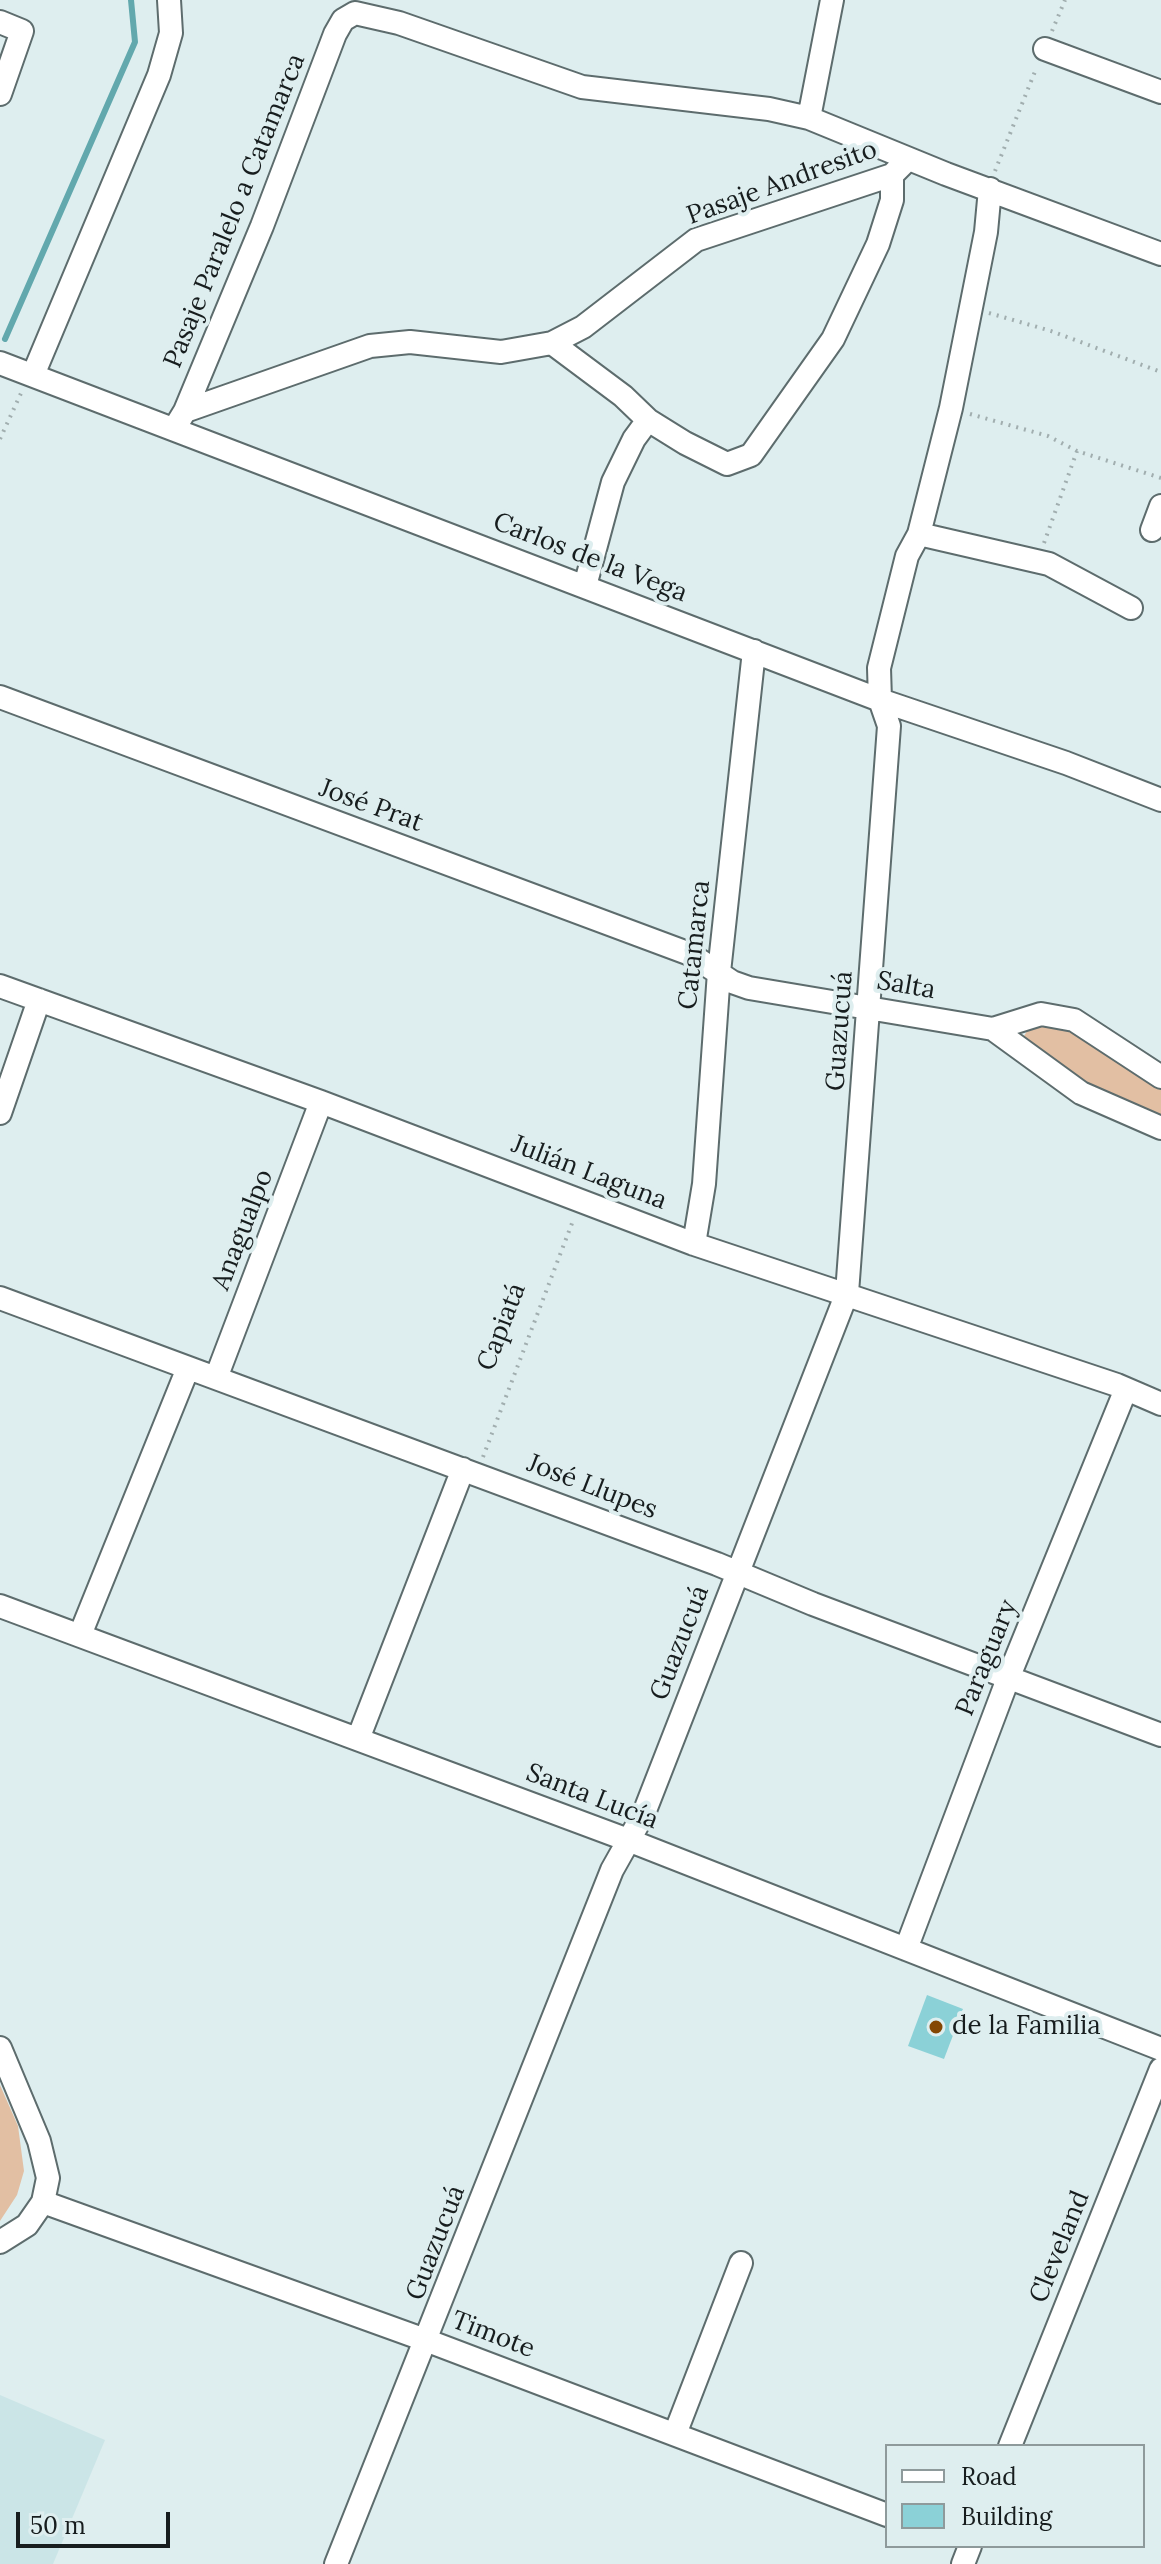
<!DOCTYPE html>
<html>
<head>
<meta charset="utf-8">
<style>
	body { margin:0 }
	#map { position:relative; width:1161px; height:2564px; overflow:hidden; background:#deeeef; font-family:Lora,serif }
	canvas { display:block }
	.legend { position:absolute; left:885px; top:2444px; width:260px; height:104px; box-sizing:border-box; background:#deeeef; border:2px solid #8e9a9b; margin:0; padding:10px 14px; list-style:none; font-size:24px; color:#171d1e }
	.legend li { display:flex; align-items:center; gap:16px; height:40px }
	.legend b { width:40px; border:2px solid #8e9a9b }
	.scale { position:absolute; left:16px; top:2512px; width:154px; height:36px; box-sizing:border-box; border:4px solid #171d1e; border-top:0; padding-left:10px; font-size:24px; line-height:28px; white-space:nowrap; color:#171d1e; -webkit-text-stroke:6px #deeeef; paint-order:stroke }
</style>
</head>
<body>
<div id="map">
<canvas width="1161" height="2564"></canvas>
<ul class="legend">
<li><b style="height:10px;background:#fff"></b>Road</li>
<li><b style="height:22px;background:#8bd1d7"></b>Building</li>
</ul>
<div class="scale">50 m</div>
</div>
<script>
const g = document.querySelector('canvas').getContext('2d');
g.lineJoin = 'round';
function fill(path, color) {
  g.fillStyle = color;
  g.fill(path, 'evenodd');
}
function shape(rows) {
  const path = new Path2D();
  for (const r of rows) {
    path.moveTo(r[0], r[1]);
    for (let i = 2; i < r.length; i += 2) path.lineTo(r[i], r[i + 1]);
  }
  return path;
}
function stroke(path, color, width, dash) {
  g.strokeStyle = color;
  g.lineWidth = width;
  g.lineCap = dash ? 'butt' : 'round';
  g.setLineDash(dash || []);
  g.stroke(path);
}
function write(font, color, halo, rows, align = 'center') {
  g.font = font + ' Lora,serif';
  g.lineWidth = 8;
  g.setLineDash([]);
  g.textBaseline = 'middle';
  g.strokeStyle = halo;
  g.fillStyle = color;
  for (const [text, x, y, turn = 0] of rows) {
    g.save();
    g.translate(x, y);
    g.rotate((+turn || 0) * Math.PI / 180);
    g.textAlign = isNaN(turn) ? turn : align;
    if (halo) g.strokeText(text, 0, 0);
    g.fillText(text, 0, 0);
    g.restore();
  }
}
fill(shape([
	[0,2395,105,2440,53,2564,0,2564]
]), '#cbe5e7');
fill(shape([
	[1041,1025,1072,1030,1161,1089,1161,1125,1112,1105,1027,1048,1024,1036,1029,1028],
	[0,2085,18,2126,24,2171,17,2195,0,2221]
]), '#e2bfa3');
stroke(shape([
	[5,339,135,42,131,0]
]), '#62a8ad', 6);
fill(shape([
	[927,1995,963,2009,944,2059,908,2046]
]), '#8bd1d7');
const minor = shape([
	[0,22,22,31,0,94],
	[1045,49,1161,92],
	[809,118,832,0],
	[552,343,623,396,648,420,685,443,727,464,751,455,833,339,878,244,892,200,892,175],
	[0,363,880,700,1066,763,1161,800],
	[33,375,159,75,171,33,169,0],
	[185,411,370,346,410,342,501,352,552,343,583,327,696,240,892,175,908,159],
	[174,429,185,411,262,226,335,34,343,20,355,13,399,23,582,87,769,109,809,118,946,174,1161,254],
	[1152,530,1161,506],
	[919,534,1049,564,1131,608],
	[585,586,613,482,634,439,648,420],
	[0,697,690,954,732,982,749,988,993,1029,1081,1093,1161,1128],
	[0,986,321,1102,694,1244,1117,1385,1161,1404],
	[993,1029,1041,1014,1074,1020,1161,1077],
	[0,1113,39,1000],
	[694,1244,704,1184,719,972,754,651],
	[0,1298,717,1564,813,1604,1161,1735],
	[216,1378,321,1102],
	[0,1606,628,1840,1161,2049],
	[80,1635,188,1368],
	[358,1739,463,1469],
	[906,1949,1009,1676,1126,1389],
	[0,2048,39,2141,48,2178,43,2202,27,2225,0,2242],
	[43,2202,428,2341,887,2515],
	[675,2434,741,2263],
	[1010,2446,1161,2069],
	[336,2564,612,1870,644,1813,847,1293,889,726,880,700,879,668,907,556,919,534,951,408,986,232,990,189],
	[963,2564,970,2546]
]);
stroke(minor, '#5d6c6d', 26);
stroke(shape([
	[1052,31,1065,0],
	[995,171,1036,69],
	[989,313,1051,331,1161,372],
	[970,414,1048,436,1077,451,1161,478],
	[0,439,22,391],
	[1044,543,1077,451],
	[483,1457,574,1218]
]), '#a1aeaf', 4, [2, 6]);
stroke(minor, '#fff', 22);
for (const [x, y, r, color] of [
	[936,2027,8,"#844703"]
]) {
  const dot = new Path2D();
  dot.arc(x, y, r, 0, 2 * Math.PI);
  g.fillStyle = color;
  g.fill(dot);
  stroke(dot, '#deeeef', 3);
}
write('26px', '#171d1e', '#deeeef', [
	["Pasaje Andresito",782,183,-20],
	["Pasaje Paralelo a Catamarca",235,211,-68],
	["Carlos de la Vega",590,558,21],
	["José Prat",371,806,20],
	["Catamarca",695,945,-84],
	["Salta",906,986,10],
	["Guazucuá",840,1031,-86],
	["Julián Laguna",589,1173,21],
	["Anagualpo",243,1230,-69],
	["Capiatá",502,1327,-69],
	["José Llupes",592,1487,21],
	["Guazucuá",680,1643,-69],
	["Paraguary",987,1658,-68],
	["Santa Lucía",592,1797,21],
	["Guazucuá",436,2243,-69],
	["Cleveland",1060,2247,-68],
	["Timote",493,2335,21]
]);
write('26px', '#171d1e', '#deeeef', [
	["de la Familia",952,2027]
], 'left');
</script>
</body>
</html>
